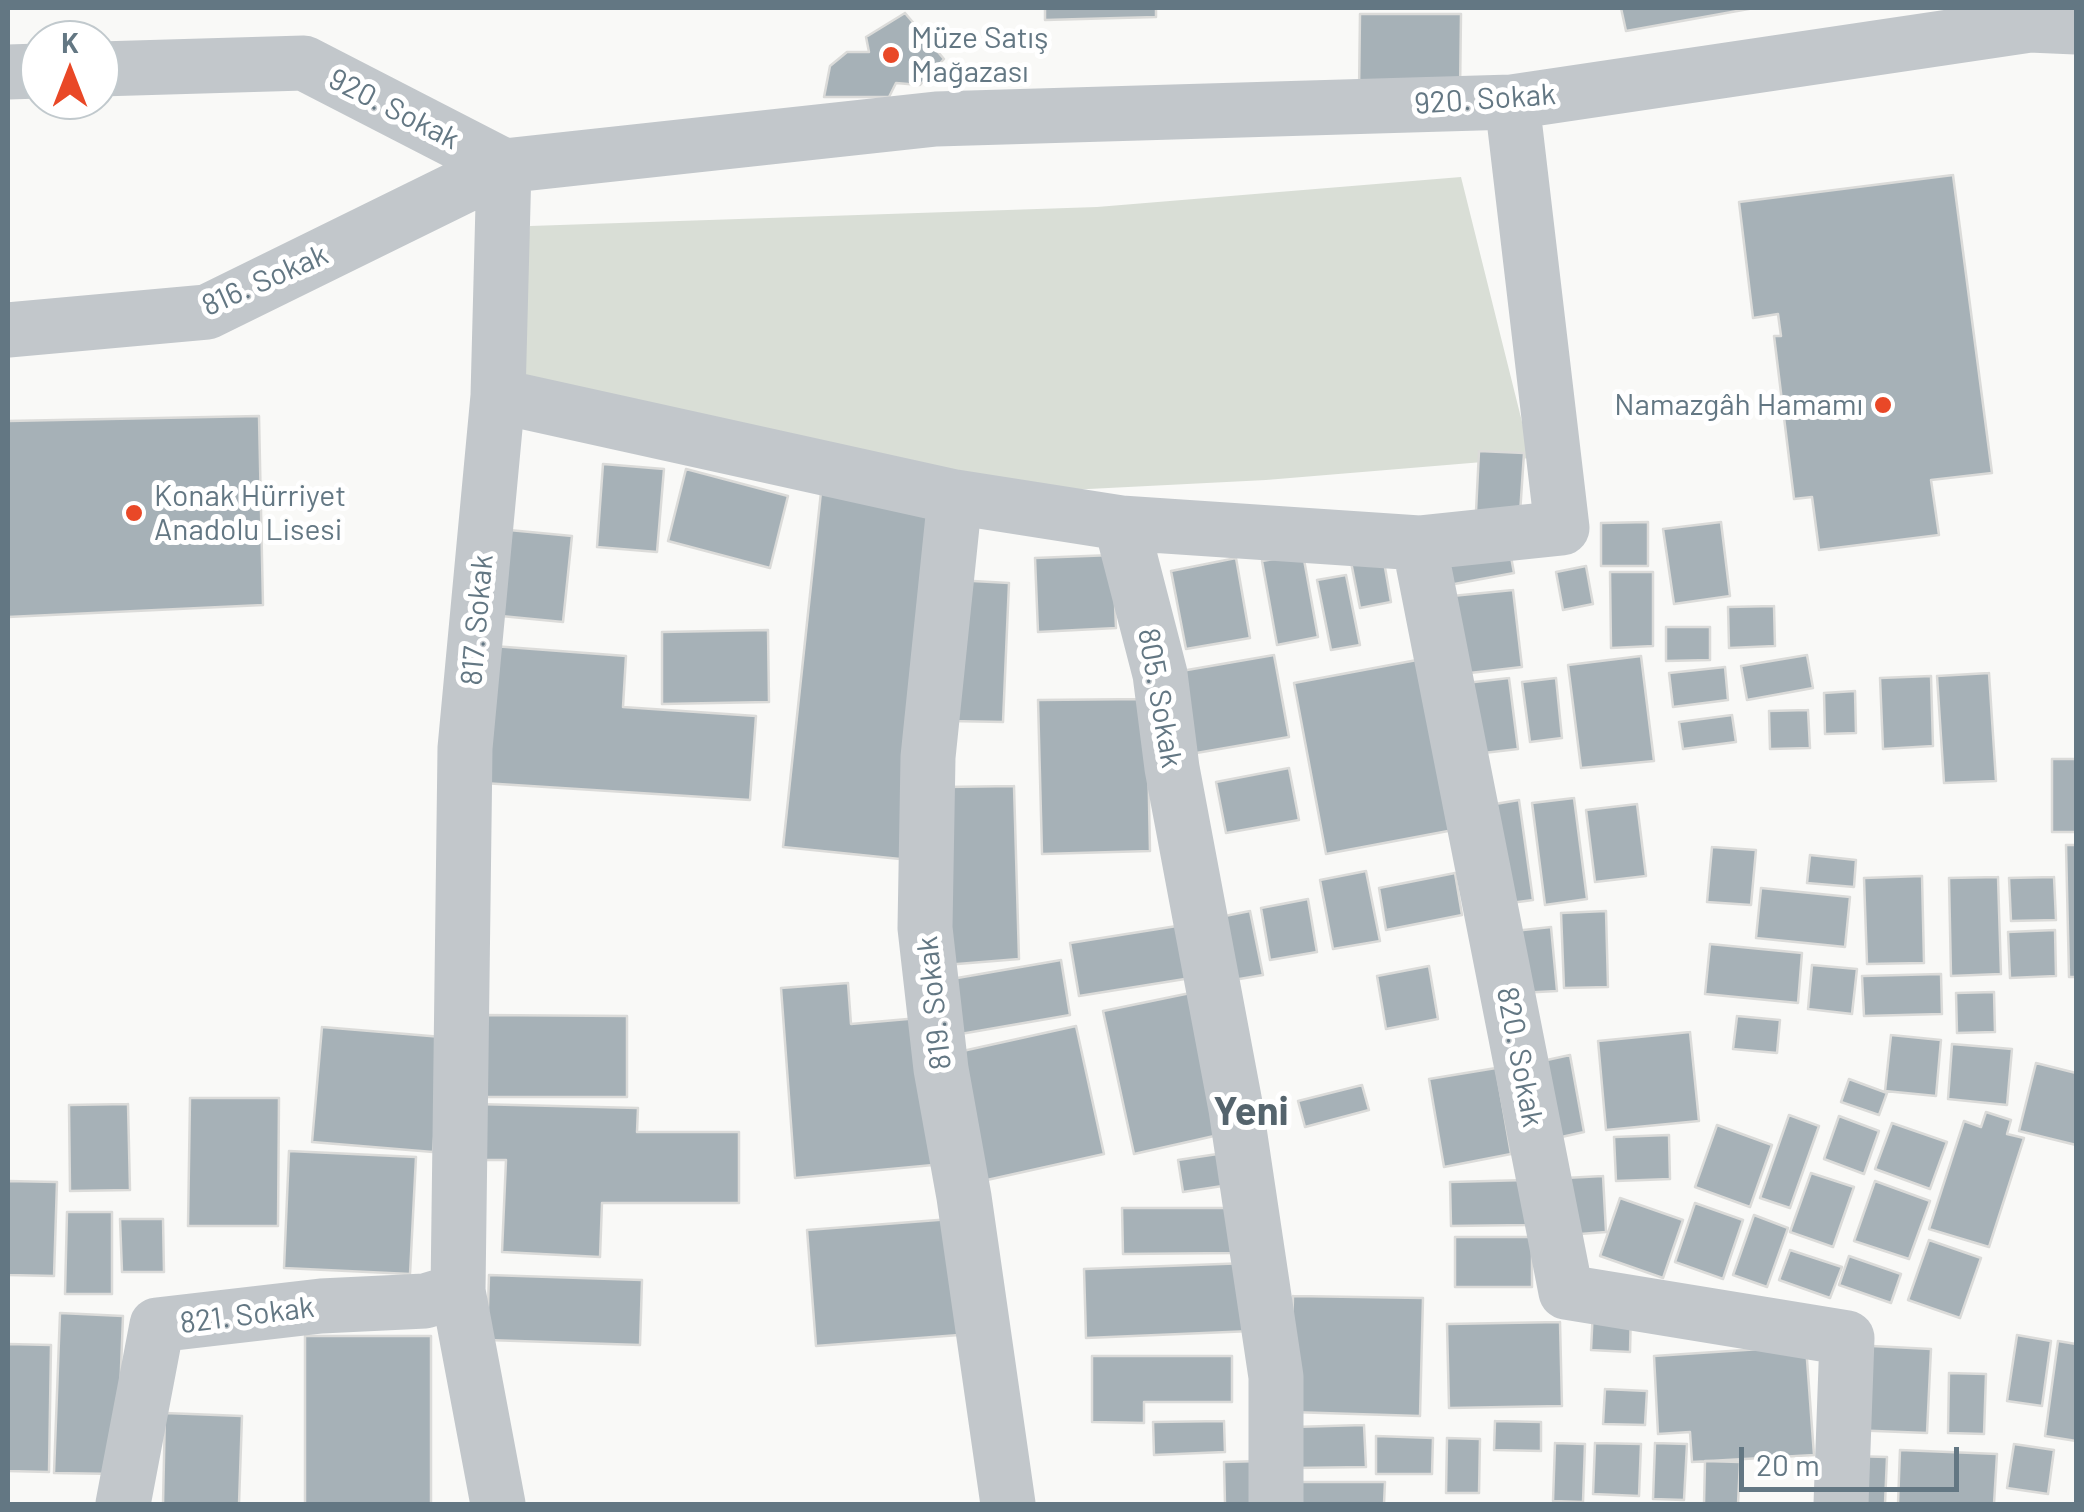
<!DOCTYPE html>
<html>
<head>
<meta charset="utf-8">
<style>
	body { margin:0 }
	#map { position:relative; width:2084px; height:1512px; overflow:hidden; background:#f9f9f7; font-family:Barlow,sans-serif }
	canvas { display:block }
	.frame { position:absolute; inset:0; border:10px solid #637783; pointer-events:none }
	.north { position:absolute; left:20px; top:20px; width:100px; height:100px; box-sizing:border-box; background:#fff; border:2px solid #c1c9cd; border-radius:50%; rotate:0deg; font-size:28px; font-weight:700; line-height:40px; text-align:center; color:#637783 }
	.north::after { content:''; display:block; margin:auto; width:35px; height:45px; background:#e94827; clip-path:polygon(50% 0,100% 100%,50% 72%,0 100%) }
	.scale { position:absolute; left:1739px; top:1447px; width:220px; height:45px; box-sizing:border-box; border:5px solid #637783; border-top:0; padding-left:12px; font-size:30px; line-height:35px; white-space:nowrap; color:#637783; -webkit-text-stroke:8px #fff; paint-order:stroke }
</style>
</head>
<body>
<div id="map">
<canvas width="2084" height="1512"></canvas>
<div class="frame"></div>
<div class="north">K</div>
<div class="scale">20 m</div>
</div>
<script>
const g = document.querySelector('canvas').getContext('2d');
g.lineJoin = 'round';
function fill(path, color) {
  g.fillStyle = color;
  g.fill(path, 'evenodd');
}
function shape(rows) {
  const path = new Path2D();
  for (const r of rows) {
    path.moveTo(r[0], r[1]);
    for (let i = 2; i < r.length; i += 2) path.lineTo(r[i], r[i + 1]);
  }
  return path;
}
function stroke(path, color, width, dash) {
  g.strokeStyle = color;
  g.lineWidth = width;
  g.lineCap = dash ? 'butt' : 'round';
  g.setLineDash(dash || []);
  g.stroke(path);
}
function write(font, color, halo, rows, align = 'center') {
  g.font = font + ' Barlow,sans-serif';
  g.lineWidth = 10;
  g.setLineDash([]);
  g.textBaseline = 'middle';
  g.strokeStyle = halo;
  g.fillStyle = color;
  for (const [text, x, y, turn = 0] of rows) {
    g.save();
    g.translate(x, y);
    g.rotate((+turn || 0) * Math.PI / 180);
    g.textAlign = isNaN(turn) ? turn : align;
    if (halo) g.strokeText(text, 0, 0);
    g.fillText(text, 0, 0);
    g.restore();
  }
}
fill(shape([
	[1461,177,1531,458,1266,480,990,494,504,391,530,226,1097,207]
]), '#d9ded6');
const building = shape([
	[1045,8,1156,8,1156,17,1045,20,1045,8],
	[1621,8,1754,8,1626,31,1621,8],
	[905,13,944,59,920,85,896,83,889,97,824,97,830,66,847,52,869,52,866,37,905,13],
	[1360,14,1461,14,1460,93,1359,93,1360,14],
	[1953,175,1992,473,1931,480,1939,535,1819,550,1812,497,1794,499,1774,336,1781,336,1778,314,1753,318,1739,202,1953,175],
	[259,416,263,605,8,617,8,421,259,416],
	[1479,451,1524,453,1520,514,1476,512,1479,451],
	[603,464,664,469,657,552,597,547,603,464],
	[686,469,788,496,770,568,668,541,686,469],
	[821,492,938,505,900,859,783,847,821,492],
	[1648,522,1648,566,1601,566,1601,523,1648,522],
	[1721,522,1730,596,1674,604,1663,529,1721,522],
	[509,530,572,536,563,622,501,616,509,530],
	[1509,546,1514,573,1449,585,1444,557,1509,546],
	[1303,554,1318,637,1277,645,1262,561,1303,554],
	[1113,555,1116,628,1038,632,1035,558,1113,555],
	[1383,556,1391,602,1360,608,1351,562,1383,556],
	[1236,558,1250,638,1186,649,1171,571,1236,558],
	[1586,566,1593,604,1563,610,1556,572,1586,566],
	[1610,572,1653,572,1653,646,1611,648,1610,572],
	[1346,575,1360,645,1331,650,1317,580,1346,575],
	[955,580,1009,583,1003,722,950,721,955,580],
	[1513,590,1522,667,1461,674,1452,596,1513,590],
	[1774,606,1775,646,1729,648,1728,607,1774,606],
	[1666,627,1710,627,1710,660,1666,661,1666,627],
	[768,630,769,702,662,704,662,632,768,630],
	[493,646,626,656,623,707,756,716,750,800,483,783,493,646],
	[1274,655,1289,737,1179,756,1164,674,1274,655],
	[1807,655,1813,688,1747,700,1741,666,1807,655],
	[1641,656,1654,761,1581,768,1568,665,1641,656],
	[1433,657,1464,828,1326,854,1294,683,1433,657],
	[1725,667,1728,700,1673,707,1669,673,1725,667],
	[1989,673,1996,781,1944,783,1937,676,1989,673],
	[1931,676,1933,746,1883,749,1880,678,1931,676],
	[1509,678,1518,749,1475,754,1466,683,1509,678],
	[1556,678,1562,738,1530,742,1522,682,1556,678],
	[1855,691,1856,733,1825,734,1824,693,1855,691],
	[1147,699,1150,851,1042,854,1038,700,1147,699],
	[1808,710,1810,748,1770,749,1769,711,1808,710],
	[1732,715,1736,742,1683,749,1679,722,1732,715],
	[2052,759,2076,759,2076,832,2052,832,2052,759],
	[1289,768,1299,820,1226,833,1216,782,1289,768],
	[1014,786,1019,959,945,965,944,787,1014,786],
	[1574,798,1587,899,1545,905,1532,803,1574,798],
	[1519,800,1533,900,1503,904,1489,805,1519,800],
	[1637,804,1646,876,1595,882,1586,810,1637,804],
	[2066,845,2076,845,2076,977,2069,977,2066,845],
	[1712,847,1756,850,1751,905,1707,902,1712,847],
	[1810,855,1856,860,1854,887,1807,883,1810,855],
	[1366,871,1380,941,1333,949,1320,880,1366,871],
	[1455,873,1462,915,1386,930,1379,888,1455,873],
	[1922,876,1924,963,1867,964,1864,878,1922,876],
	[1998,877,2001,974,1951,976,1949,878,1998,877],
	[2054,877,2056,920,2011,921,2009,878,2054,877],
	[1761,888,1850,897,1845,947,1756,938,1761,888],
	[1308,899,1317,952,1270,960,1261,908,1308,899],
	[1250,911,1263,975,1216,983,1205,920,1250,911],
	[1606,911,1608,987,1564,988,1561,913,1606,911],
	[1183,925,1191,978,1079,996,1070,943,1183,925],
	[1551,927,1557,991,1519,993,1514,931,1551,927],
	[2055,930,2056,976,2010,978,2008,932,2055,930],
	[1710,944,1802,953,1798,1003,1705,994,1710,944],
	[1061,960,1070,1015,949,1036,940,981,1061,960],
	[1812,965,1857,969,1852,1014,1808,1009,1812,965],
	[1429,966,1438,1019,1386,1029,1377,976,1429,966],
	[1941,974,1942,1014,1864,1016,1862,976,1941,974],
	[848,983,851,1024,919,1018,933,1165,795,1178,781,988,848,983],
	[1200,991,1232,1132,1134,1154,1103,1011,1200,991],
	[1994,992,1995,1032,1957,1033,1956,993,1994,992],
	[480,1015,627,1016,627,1097,480,1097,480,1015],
	[1737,1016,1780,1020,1777,1053,1733,1049,1737,1016],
	[1076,1026,1104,1154,978,1182,949,1054,1076,1026],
	[322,1027,442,1037,433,1152,312,1142,322,1027],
	[1690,1032,1699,1121,1606,1130,1598,1041,1690,1032],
	[1891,1035,1941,1040,1936,1096,1885,1091,1891,1035],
	[1952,1044,2012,1049,2007,1105,1948,1099,1952,1044],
	[1570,1055,1584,1132,1548,1140,1533,1063,1570,1055],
	[2036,1063,2076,1073,2076,1145,2019,1131,2036,1063],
	[1496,1068,1511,1154,1444,1167,1429,1079,1496,1068],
	[1849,1079,1887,1093,1879,1115,1841,1102,1849,1079],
	[1362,1085,1369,1110,1305,1127,1298,1101,1362,1085],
	[190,1098,279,1098,278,1226,188,1226,190,1098],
	[128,1104,130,1190,70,1191,69,1105,128,1104],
	[474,1104,638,1108,637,1132,739,1132,739,1203,602,1203,600,1257,502,1252,506,1160,473,1160,474,1104],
	[1986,1112,2011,1120,2007,1134,2024,1138,1989,1247,1929,1229,1964,1121,1981,1127,1986,1112],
	[1789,1115,1819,1126,1790,1208,1760,1198,1789,1115],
	[1839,1116,1879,1131,1864,1174,1824,1159,1839,1116],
	[1892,1123,1947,1142,1930,1189,1875,1169,1892,1123],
	[1717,1125,1772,1145,1750,1207,1695,1187,1717,1125],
	[1669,1135,1670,1179,1616,1181,1614,1137,1669,1135],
	[289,1151,416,1157,410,1274,284,1268,289,1151],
	[1224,1153,1229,1185,1183,1192,1178,1160,1224,1153],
	[1811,1173,1854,1187,1833,1247,1790,1232,1811,1173],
	[1603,1176,1606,1232,1567,1235,1565,1178,1603,1176],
	[1527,1180,1528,1225,1451,1226,1450,1182,1527,1180],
	[8,1181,57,1182,54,1276,8,1275,8,1181],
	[1875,1181,1930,1201,1909,1259,1854,1241,1875,1181],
	[1620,1198,1683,1220,1663,1278,1600,1256,1620,1198],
	[1695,1203,1743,1220,1723,1279,1675,1262,1695,1203],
	[1122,1208,1234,1208,1235,1253,1123,1254,1122,1208],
	[67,1212,112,1212,112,1294,65,1294,67,1212],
	[1754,1215,1788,1228,1767,1287,1733,1275,1754,1215],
	[964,1218,972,1334,816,1346,807,1230,964,1218],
	[120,1219,163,1219,164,1272,122,1272,120,1219],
	[1455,1237,1532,1237,1532,1287,1455,1287,1455,1237],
	[1929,1240,1981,1258,1960,1318,1908,1300,1929,1240],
	[1790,1250,1842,1267,1830,1298,1779,1280,1790,1250],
	[1849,1256,1901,1274,1891,1303,1839,1285,1849,1256],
	[1249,1263,1252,1331,1086,1338,1084,1269,1249,1263],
	[489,1275,642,1280,640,1345,487,1340,489,1275],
	[1293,1296,1423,1298,1420,1416,1290,1412,1293,1296],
	[1593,1309,1631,1311,1630,1352,1591,1350,1593,1309],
	[60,1313,123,1316,117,1474,54,1473,60,1313],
	[1560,1322,1562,1406,1449,1408,1447,1324,1560,1322],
	[2017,1335,2051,1341,2042,1406,2007,1401,2017,1335],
	[305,1336,431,1336,431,1504,305,1504,305,1336],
	[2058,1341,2076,1344,2076,1441,2045,1436,2058,1341],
	[8,1344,51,1345,49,1472,8,1471,8,1344],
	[1852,1345,1931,1349,1927,1433,1850,1430,1852,1345],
	[1806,1346,1814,1455,1692,1462,1690,1432,1658,1434,1654,1356,1806,1346],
	[1092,1356,1232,1356,1232,1402,1144,1402,1144,1423,1092,1422,1092,1356],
	[1949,1373,1986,1374,1984,1434,1948,1433,1949,1373],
	[1605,1389,1647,1391,1645,1425,1603,1424,1605,1389],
	[165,1413,242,1416,239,1504,163,1504,165,1413],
	[1224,1421,1225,1452,1154,1455,1153,1422,1224,1421],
	[1495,1421,1541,1422,1541,1451,1494,1450,1495,1421],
	[1364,1425,1366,1467,1294,1468,1293,1427,1364,1425],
	[1376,1436,1433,1438,1432,1474,1376,1474,1376,1436],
	[1447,1438,1480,1439,1479,1493,1446,1493,1447,1438],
	[1555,1443,1585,1444,1583,1502,1553,1501,1555,1443],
	[1595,1443,1641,1444,1639,1496,1593,1494,1595,1443],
	[1655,1443,1687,1444,1684,1500,1653,1499,1655,1443],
	[2014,1444,2054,1450,2048,1494,2007,1488,2014,1444],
	[1900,1450,1997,1454,1994,1504,1898,1504,1900,1450],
	[1851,1456,1887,1457,1885,1504,1849,1504,1851,1456],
	[1262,1461,1262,1504,1225,1504,1224,1462,1262,1461],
	[1705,1461,1740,1462,1738,1504,1704,1504,1705,1461],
	[1295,1482,1385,1482,1384,1504,1295,1504,1295,1482]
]);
fill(building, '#a6b1b7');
stroke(building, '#dbdbd9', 2.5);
stroke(shape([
	[100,69,304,63,504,166],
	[8,72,40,71],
	[8,330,207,312,504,166],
	[498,396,955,497,1121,523,1160,674,1172,768,1236,1109,1276,1377,1276,1504],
	[955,497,928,757,925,928,941,1069,964,1197,1008,1504],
	[1121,523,1419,543,1562,528,1512,102],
	[1419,543,1566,1292,1847,1338,1841,1504],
	[123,1504,157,1325,321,1306,425,1301,458,1291],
	[498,1504,458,1291,465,748,498,396,504,166,936,119,1512,102,2030,25,2076,27]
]), '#c2c7cb', 55);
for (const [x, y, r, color] of [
	[891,55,10,"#e94827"],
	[1883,405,10,"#e94827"],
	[134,513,10,"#e94827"]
]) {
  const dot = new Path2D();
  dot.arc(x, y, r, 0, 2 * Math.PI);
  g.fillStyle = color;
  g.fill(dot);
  stroke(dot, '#fff', 4);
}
write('30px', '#637783', '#fff', [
	["Müze Satış",911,38],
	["Mağazası",911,72],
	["Namazgâh Hamamı",1863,405,"right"],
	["Konak Hürriyet",154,496],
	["Anadolu Lisesi",154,530]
], 'left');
write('30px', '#637783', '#fff', [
	["920. Sokak",1485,99,-4],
	["920. Sokak",394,109,27],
	["816. Sokak",265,280,-24],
	["817. Sokak",477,620,-85],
	["805. Sokak",1160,698,80],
	["819. Sokak",934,1003,-96],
	["820. Sokak",1520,1057,79],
	["821. Sokak",247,1315,-7]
]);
write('bold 40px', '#55646d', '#fff', [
	["Yeni",1251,1112]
]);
</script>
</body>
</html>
